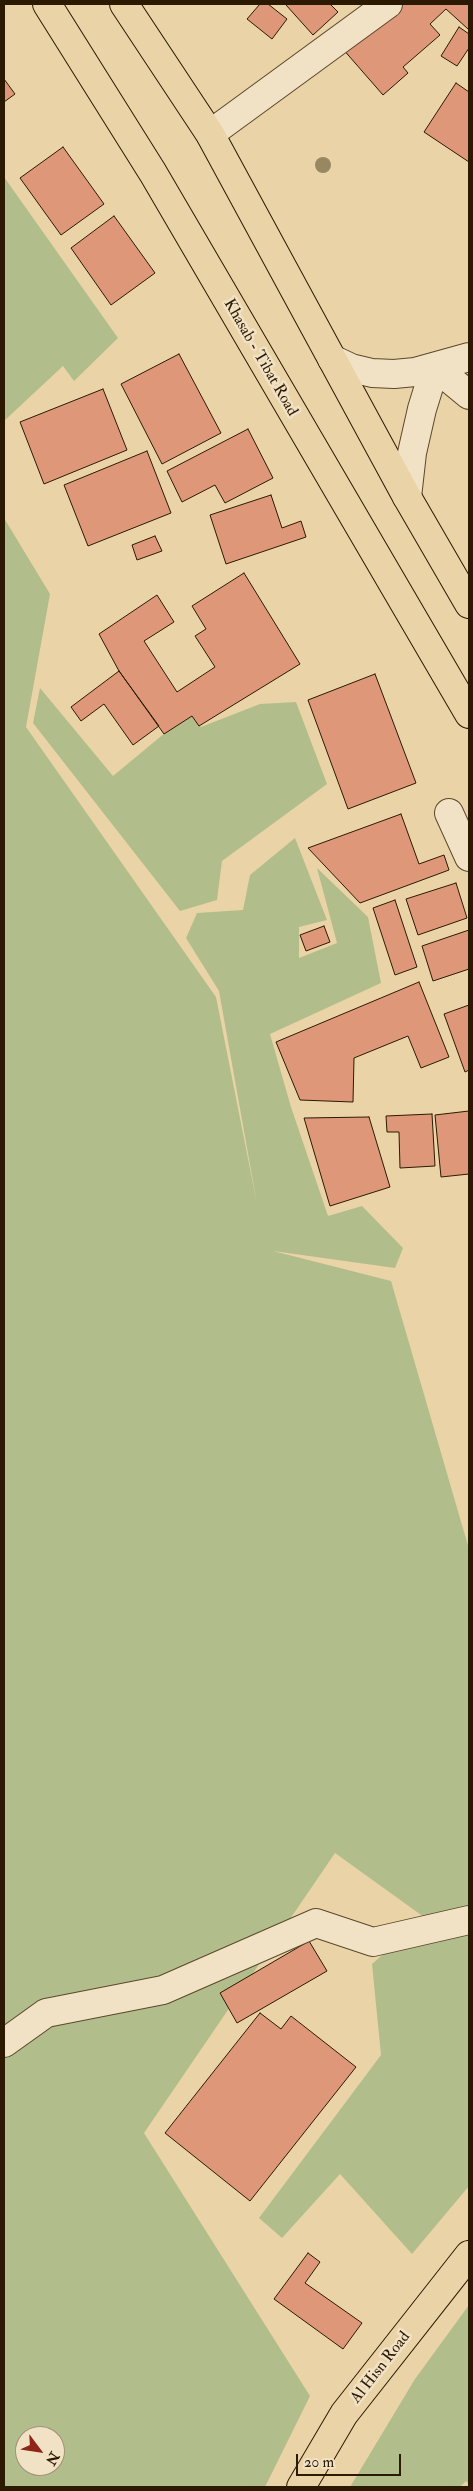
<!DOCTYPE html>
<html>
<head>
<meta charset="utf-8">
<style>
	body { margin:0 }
	#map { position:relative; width:473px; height:2491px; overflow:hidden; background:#ead3a7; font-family:"IM FELL Double Pica",serif }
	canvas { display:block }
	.frame { position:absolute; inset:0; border:5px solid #2b1a01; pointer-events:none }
	.north { position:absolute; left:15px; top:2426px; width:50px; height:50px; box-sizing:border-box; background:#f1e2c6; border:1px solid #a29277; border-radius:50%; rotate:121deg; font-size:14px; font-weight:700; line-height:20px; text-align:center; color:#2b1a01 }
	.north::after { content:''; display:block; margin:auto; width:18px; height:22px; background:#8f2418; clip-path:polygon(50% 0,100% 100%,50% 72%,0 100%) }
	.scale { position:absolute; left:296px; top:2454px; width:105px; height:22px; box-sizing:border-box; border:2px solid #2b1a01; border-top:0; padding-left:6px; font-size:15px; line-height:18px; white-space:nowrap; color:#2b1a01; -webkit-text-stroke:4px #f1e2c6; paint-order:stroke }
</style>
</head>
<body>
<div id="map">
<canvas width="473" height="2491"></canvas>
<div class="frame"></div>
<div class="north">N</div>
<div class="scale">20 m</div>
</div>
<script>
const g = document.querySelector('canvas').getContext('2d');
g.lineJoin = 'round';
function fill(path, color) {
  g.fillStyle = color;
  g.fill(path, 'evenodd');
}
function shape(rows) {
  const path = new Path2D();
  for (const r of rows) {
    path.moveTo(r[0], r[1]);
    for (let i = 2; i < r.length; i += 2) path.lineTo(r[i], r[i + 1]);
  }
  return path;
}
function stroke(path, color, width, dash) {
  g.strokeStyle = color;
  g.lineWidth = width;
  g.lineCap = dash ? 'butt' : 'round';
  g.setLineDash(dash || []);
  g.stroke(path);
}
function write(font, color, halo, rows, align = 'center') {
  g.font = font + ' "IM FELL Double Pica",serif';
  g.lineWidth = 5;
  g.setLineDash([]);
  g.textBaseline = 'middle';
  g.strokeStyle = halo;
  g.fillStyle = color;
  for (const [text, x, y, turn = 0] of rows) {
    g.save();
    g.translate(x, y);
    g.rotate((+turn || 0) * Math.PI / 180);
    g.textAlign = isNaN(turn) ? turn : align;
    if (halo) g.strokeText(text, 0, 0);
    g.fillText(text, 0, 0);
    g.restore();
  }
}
fill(shape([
	[4,177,118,338,74,381,63,366,4,421],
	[4,518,50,594,26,727,216,997,257,1204,219,991,186,938,197,913,243,910,250,875,295,838,327,920,299,927,299,958,337,943,317,868,368,917,381,983,270,1034,291,1107,328,1216,362,1206,403,1248,395,1268,273,1251,391,1281,469,1549,469,1908,435,1925,335,1853,144,2133,310,2396,265,2487,4,2487],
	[25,2436,55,2436,55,2466,25,2466],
	[40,688,113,776,189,713,201,727,260,704,296,702,327,784,222,861,217,900,180,911,33,723],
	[469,1929,469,2186,412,2254,340,2174,282,2238,259,2218,381,2055,372,1964,411,1930],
	[469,2305,469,2484,466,2481,460,2487,350,2487,415,2379]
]), '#b1be8b');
const building = shape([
	[260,4,268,4,287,19,272,39,247,19,260,4],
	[287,4,330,4,338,12,313,35,286,5,287,4],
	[401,4,469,4,469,28,468,29,446,9,430,24,440,35,403,67,408,73,383,95,342,48,401,4],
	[459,27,469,34,469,48,457,66,441,56,459,27],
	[4,79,15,94,4,102,4,79],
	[456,83,469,92,469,162,424,132,456,83],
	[63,147,104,204,61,235,20,178,63,147],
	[114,216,155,273,111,305,71,248,114,216],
	[179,354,221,433,162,464,121,384,179,354],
	[103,389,127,450,44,484,20,422,103,389],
	[248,429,273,478,225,503,215,485,182,502,167,471,248,429],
	[147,451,171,513,88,546,64,485,147,451],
	[271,495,282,528,301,521,306,537,226,564,210,515,271,495],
	[155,536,162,551,137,560,132,545,155,536],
	[244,573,300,664,199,726,192,716,164,734,119,671,99,634,157,595,174,622,144,641,177,692,215,667,195,636,206,629,192,606,244,573],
	[119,671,159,726,133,745,104,704,81,721,71,707,119,671],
	[375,674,416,783,348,809,308,700,375,674],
	[401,814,419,864,444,855,449,870,360,903,308,848,401,814],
	[456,883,467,918,418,935,406,899,456,883],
	[395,900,417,967,395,975,373,908,395,900],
	[324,926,330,942,306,951,300,935,324,926],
	[469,930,469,969,433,981,422,946,469,930],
	[419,982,449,1057,421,1068,408,1036,354,1058,353,1102,300,1100,276,1042,419,982],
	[469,1005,469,1070,465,1072,444,1014,469,1005],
	[469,1111,469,1174,441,1177,435,1115,469,1111],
	[432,1114,435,1166,400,1168,399,1132,387,1132,386,1116,432,1114],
	[369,1117,390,1187,330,1206,304,1118,369,1117],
	[309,1941,327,1971,237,2023,220,1993,309,1941],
	[260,2013,281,2029,291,2016,356,2067,250,2201,165,2133,260,2013],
	[308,2253,320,2262,305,2283,362,2323,343,2349,274,2299,308,2253]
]);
fill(building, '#df977a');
stroke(building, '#2b1a01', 1);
const minor = shape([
	[210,134,388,4],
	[332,359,351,368,372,373,394,374,415,372,469,357],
	[435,367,469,395],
	[407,497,412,453,422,409,435,367],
	[449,813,469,857],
	[4,2043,46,2013,163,1990,316,1923,373,1942,469,1920]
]);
const major = shape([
	[301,2487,344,2414,469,2255]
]);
const highway = shape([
	[47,4,153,173,469,714],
	[124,4,210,134,407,497,469,604]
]);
stroke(minor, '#5b482a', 30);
stroke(major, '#2b1a01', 30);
stroke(highway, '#2b1a01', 30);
stroke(minor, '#f1e2c6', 28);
stroke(major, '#ead3a7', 28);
stroke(highway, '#ead3a7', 28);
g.fillStyle = '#978862';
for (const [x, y] of [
	[323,165]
]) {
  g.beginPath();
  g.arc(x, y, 8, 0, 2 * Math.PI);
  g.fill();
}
write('16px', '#2b1a01', '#f1e2c6', [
	["Khasab - Tibat Road",260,358,60],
	["Al Hisn Road",381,2368,-52]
]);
</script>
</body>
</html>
